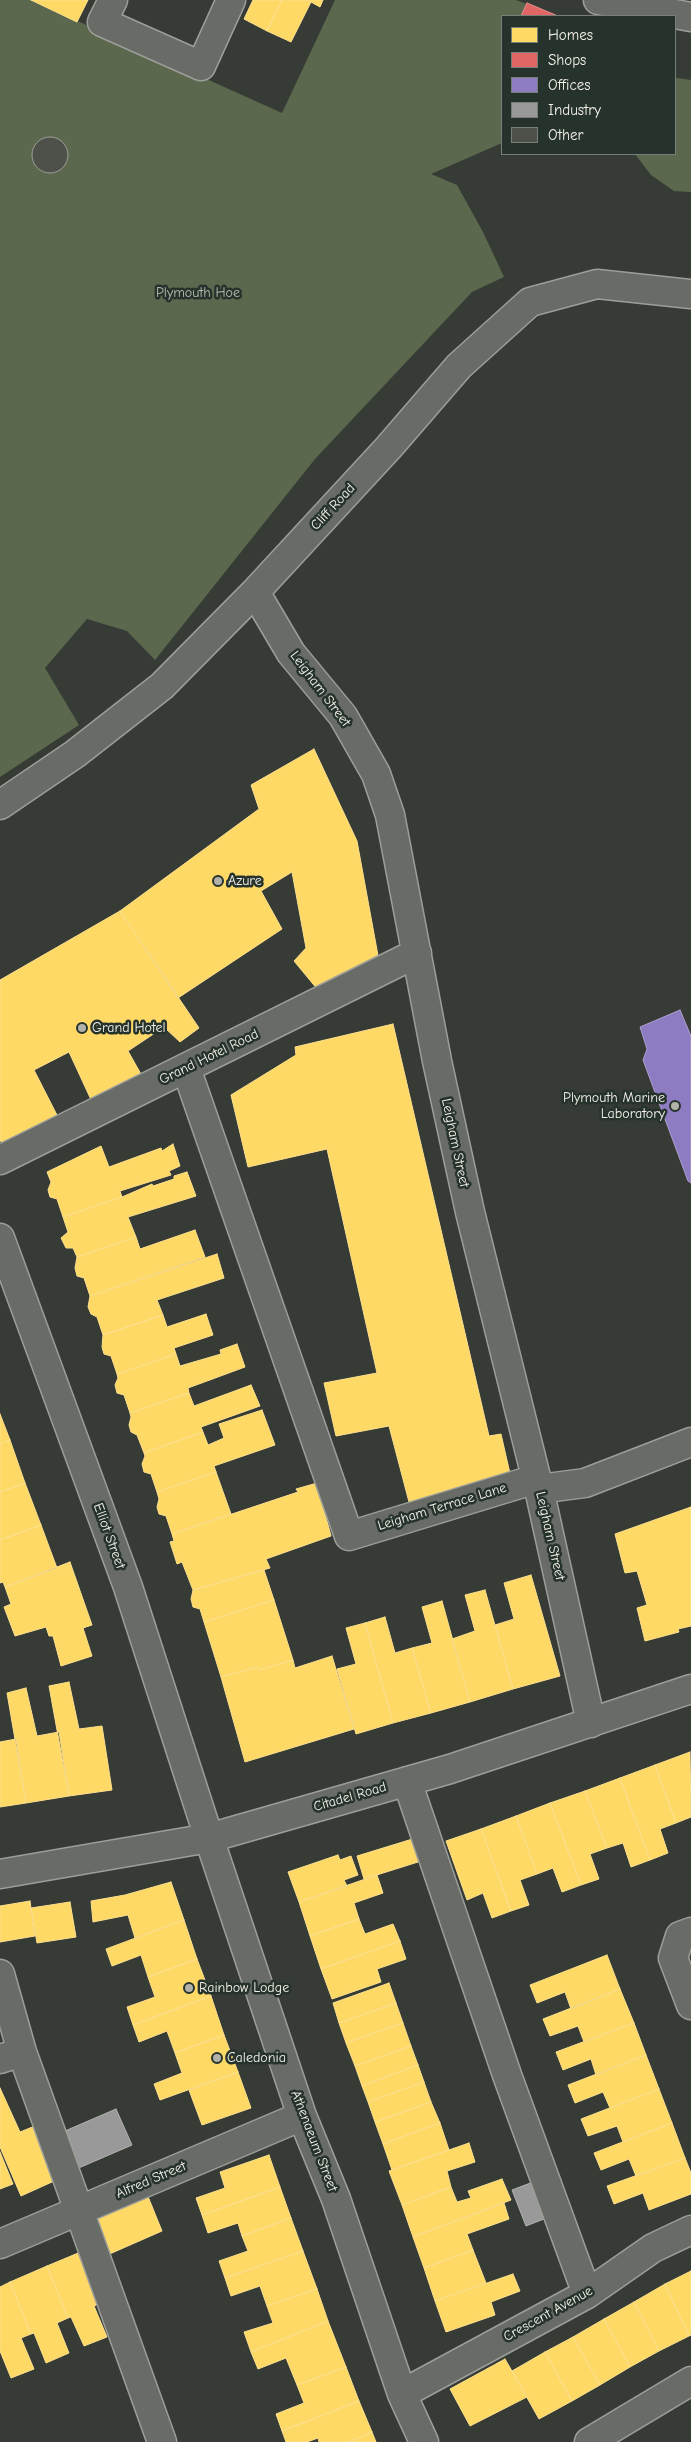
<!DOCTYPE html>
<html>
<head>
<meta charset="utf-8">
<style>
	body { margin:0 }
	#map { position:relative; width:691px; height:2442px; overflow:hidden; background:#363b36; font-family:"Comic Neue",sans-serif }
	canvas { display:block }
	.legend { position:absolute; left:501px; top:15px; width:175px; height:140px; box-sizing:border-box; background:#26332d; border:1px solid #787f78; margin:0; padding:6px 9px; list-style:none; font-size:15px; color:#f4f1e8 }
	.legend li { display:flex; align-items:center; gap:10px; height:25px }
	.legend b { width:25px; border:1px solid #787f78 }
</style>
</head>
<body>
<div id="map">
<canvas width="691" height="2442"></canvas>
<ul class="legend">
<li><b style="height:14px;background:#ffd966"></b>Homes</li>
<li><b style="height:14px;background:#e06666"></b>Shops</li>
<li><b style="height:14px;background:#8e7cc3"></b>Offices</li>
<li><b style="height:14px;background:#999"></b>Industry</li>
<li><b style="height:14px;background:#4e504a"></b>Other</li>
</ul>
</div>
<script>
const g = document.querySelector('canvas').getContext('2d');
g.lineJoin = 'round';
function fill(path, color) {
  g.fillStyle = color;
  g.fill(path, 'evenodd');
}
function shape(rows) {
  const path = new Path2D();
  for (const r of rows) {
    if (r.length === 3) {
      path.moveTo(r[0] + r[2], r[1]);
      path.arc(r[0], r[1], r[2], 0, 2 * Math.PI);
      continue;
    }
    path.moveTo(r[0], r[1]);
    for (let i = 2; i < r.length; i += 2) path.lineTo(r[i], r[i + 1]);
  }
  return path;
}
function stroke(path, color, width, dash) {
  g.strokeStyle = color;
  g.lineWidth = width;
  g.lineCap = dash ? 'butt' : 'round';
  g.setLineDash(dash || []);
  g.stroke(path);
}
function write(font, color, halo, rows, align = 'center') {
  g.font = font + ' "Comic Neue",sans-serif';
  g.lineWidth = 5;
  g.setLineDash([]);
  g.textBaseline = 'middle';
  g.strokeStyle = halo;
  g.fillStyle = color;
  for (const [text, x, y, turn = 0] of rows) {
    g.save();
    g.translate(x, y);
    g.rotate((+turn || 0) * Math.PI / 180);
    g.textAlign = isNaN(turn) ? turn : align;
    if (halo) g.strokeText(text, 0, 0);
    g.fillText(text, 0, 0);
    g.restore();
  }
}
fill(shape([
	[0,0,31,0,282,113,335,0,516,0,558,16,502,16,502,143,431,174,457,185,483,232,504,277,472,292,315,459,155,660,127,631,87,619,45,668,79,725,0,777],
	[677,78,691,80,691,192,674,191,651,175,635,154,675,154,675,79]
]), '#5c684d');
const homes = shape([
	[31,0,88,0,77,22,31,0],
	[253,0,282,0,267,31,244,19,253,0],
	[282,0,323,0,320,7,311,2,291,42,267,31,282,0],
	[314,749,357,841,379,961,318,990,294,961,306,948,292,872,261,891,282,929,178,998,120,911,259,809,251,785,314,749],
	[120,911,199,1028,180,1042,164,1027,128,1051,142,1076,93,1104,69,1052,34,1070,59,1119,8,1145,0,1141,0,980,120,911],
	[393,1024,489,1436,501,1434,511,1478,409,1502,389,1426,336,1436,324,1383,377,1373,327,1149,248,1167,231,1095,296,1055,295,1047,393,1024],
	[173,1144,180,1166,169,1171,171,1175,120,1191,122,1197,63,1217,57,1199,50,1197,48,1190,51,1182,47,1172,101,1146,109,1167,161,1148,162,1151,173,1144],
	[187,1172,196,1196,128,1217,136,1237,77,1257,73,1248,66,1248,61,1238,68,1232,63,1217,122,1197,152,1184,153,1186,174,1179,174,1176,187,1172],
	[195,1230,205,1257,90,1296,84,1278,77,1276,75,1268,77,1257,136,1237,140,1249,195,1230],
	[217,1254,224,1278,157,1300,163,1315,103,1335,97,1317,91,1314,88,1307,90,1296,217,1254],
	[206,1314,213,1335,174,1348,176,1354,117,1374,111,1356,104,1354,102,1347,103,1335,163,1315,167,1327,206,1314],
	[237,1344,245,1367,188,1388,189,1393,130,1413,124,1395,117,1393,115,1385,118,1378,117,1374,176,1354,180,1366,221,1354,220,1350,237,1344],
	[251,1385,260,1406,201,1427,203,1432,144,1453,137,1435,131,1432,129,1425,131,1417,130,1413,189,1393,194,1406,251,1385],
	[262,1410,275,1445,214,1466,216,1472,157,1492,151,1474,144,1472,142,1464,145,1456,144,1453,203,1432,208,1445,224,1438,219,1424,262,1410],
	[0,1414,10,1440,0,1444,0,1414],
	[10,1440,25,1483,0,1492,0,1444,10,1440],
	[216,1472,231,1514,172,1534,166,1516,159,1514,157,1507,159,1499,157,1492,216,1472],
	[25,1483,41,1525,0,1540,0,1492,25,1483],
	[317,1483,331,1536,266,1559,270,1568,193,1590,182,1562,177,1564,170,1542,174,1541,172,1534,298,1492,296,1489,317,1483],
	[691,1507,691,1626,678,1629,679,1632,645,1641,637,1608,647,1605,637,1571,625,1573,615,1534,691,1507],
	[41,1525,57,1568,5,1587,3,1582,0,1583,0,1540,41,1525],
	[70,1562,92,1625,83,1628,92,1656,61,1666,53,1636,49,1636,46,1627,15,1636,4,1607,11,1604,5,1587,70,1562],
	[264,1570,274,1600,204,1622,200,1609,193,1607,191,1599,193,1590,264,1570],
	[531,1575,560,1676,513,1689,495,1625,514,1619,504,1583,531,1575],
	[485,1590,513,1689,470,1702,452,1639,475,1631,465,1595,485,1590],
	[274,1600,293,1660,259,1670,258,1667,221,1677,204,1622,274,1600],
	[442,1601,470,1702,431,1713,412,1648,432,1643,422,1607,442,1601],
	[385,1617,395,1653,412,1648,431,1713,393,1723,365,1623,385,1617],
	[365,1623,393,1723,356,1734,337,1669,356,1664,346,1628,365,1623],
	[332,1656,354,1729,245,1762,221,1677,258,1667,259,1670,293,1660,295,1668,332,1656],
	[69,1682,79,1729,102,1726,112,1790,69,1796,49,1686,69,1682],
	[26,1688,37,1736,59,1732,69,1796,26,1803,7,1693,26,1688],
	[16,1739,26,1803,0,1807,0,1742,16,1739],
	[690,1752,691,1817,676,1823,655,1765,690,1752],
	[655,1765,676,1823,660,1829,668,1853,650,1860,620,1778,655,1765],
	[620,1778,650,1860,631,1867,623,1843,607,1848,585,1791,620,1778],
	[585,1791,607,1848,590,1854,599,1879,581,1885,550,1803,585,1791],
	[550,1803,581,1885,562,1892,553,1868,537,1874,516,1816,550,1803],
	[516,1816,537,1874,520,1880,529,1905,511,1911,481,1829,516,1816],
	[481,1829,511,1911,492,1918,483,1893,467,1900,446,1841,481,1829],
	[419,1837,423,1850,416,1852,418,1862,364,1879,357,1856,419,1837],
	[338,1855,340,1860,351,1856,358,1875,344,1880,347,1886,299,1902,288,1872,338,1855],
	[377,1875,383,1893,354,1903,359,1919,310,1936,299,1902,377,1875],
	[171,1882,184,1920,135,1938,128,1915,93,1922,91,1901,125,1895,171,1882],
	[30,1901,35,1936,0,1942,0,1906,30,1901],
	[70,1902,76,1937,37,1943,31,1908,70,1902],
	[359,1919,365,1934,393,1924,400,1941,321,1969,310,1936,359,1919],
	[184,1920,197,1959,148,1977,141,1955,112,1966,106,1949,184,1920],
	[400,1941,406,1959,377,1969,381,1982,332,1999,321,1969,400,1941],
	[607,1955,620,1989,571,2009,565,1992,537,2003,530,1985,607,1955],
	[197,1959,211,1996,133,2025,127,2007,155,1997,148,1977,197,1959],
	[389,1983,396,2003,339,2023,333,2003,389,1983],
	[620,1989,634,2023,584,2042,578,2026,550,2036,543,2019,620,1989],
	[211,1996,224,2035,175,2053,167,2031,139,2042,133,2025,211,1996],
	[396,2003,403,2023,346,2043,339,2023,396,2003],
	[403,2023,411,2046,355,2066,346,2043,403,2023],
	[634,2023,646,2055,596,2075,591,2059,563,2070,556,2052,634,2023],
	[224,2035,238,2072,160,2100,154,2084,182,2073,175,2053,224,2035],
	[411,2046,418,2065,362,2086,355,2066,411,2046],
	[646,2055,659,2089,610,2108,603,2092,575,2103,568,2085,646,2055],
	[418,2065,424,2082,368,2102,362,2086,418,2065],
	[238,2072,251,2108,202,2125,189,2090,238,2072],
	[424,2082,431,2102,375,2122,368,2102,424,2082],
	[0,2088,20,2132,40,2124,63,2177,21,2196,0,2147,0,2088],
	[659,2089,672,2123,623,2142,617,2126,588,2136,581,2119,659,2089],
	[431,2102,440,2123,383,2144,375,2122,431,2102],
	[440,2123,449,2150,392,2170,383,2144,440,2123],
	[672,2123,685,2158,636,2176,629,2159,601,2170,594,2153,672,2123],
	[469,2143,475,2162,447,2171,451,2187,402,2205,389,2171,469,2143],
	[0,2152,13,2184,0,2189,0,2152],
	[269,2155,280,2187,202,2215,196,2198,225,2188,220,2172,269,2155],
	[685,2158,691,2173,691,2194,649,2210,643,2193,614,2204,607,2186,685,2158],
	[502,2179,511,2200,413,2237,402,2205,451,2187,457,2202,471,2198,468,2191,502,2179],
	[280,2187,291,2218,242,2236,238,2223,208,2233,202,2215,280,2187],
	[147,2194,162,2231,105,2256,89,2219,147,2194],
	[504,2203,509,2219,467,2234,473,2250,424,2268,413,2237,504,2203],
	[291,2218,303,2251,225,2278,219,2261,248,2251,242,2236,291,2218],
	[473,2250,486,2283,435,2301,424,2268,473,2250],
	[83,2251,104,2302,94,2306,107,2337,84,2346,71,2317,68,2318,47,2266,83,2251],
	[303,2251,317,2289,267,2306,260,2286,231,2296,225,2278,303,2251],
	[47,2266,68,2318,57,2323,69,2353,46,2363,34,2333,31,2334,10,2282,47,2266],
	[691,2271,691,2335,689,2336,665,2284,691,2271],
	[513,2274,520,2291,491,2302,495,2315,446,2332,435,2301,513,2274],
	[10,2282,31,2334,21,2338,34,2369,11,2378,0,2351,0,2287,10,2282],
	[665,2284,689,2336,659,2351,634,2302,665,2284],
	[317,2289,328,2321,251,2352,244,2332,273,2323,267,2306,317,2289],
	[634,2302,659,2351,630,2367,604,2319,634,2302],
	[604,2319,630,2367,600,2385,573,2337,604,2319],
	[328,2321,346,2367,297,2385,286,2358,258,2369,251,2352,328,2321],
	[573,2337,600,2385,572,2401,545,2352,573,2337],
	[545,2352,572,2401,539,2419,512,2371,545,2352],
	[505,2359,527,2397,470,2426,450,2389,505,2359],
	[346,2367,359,2401,282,2431,276,2414,304,2403,297,2385,346,2367],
	[359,2401,372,2432,349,2442,319,2442,318,2438,307,2442,286,2442,282,2431,359,2401],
	[372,2432,376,2442,349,2442,372,2432]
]);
fill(homes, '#ffd966');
stroke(homes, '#fce08d', 1);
const shops = shape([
	[527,3,558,16,521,16,527,3]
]);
fill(shops, '#e06666');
stroke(shops, '#e6908d', 1);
const offices = shape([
	[680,1010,691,1036,691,1183,688,1181,643,1060,647,1049,640,1027,680,1010]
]);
fill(offices, '#8e7cc3');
stroke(offices, '#ad9fce', 1);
const industry = shape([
	[116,2109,132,2145,74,2170,58,2134,116,2109],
	[541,2179,554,2215,526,2226,512,2190,541,2179]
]);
fill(industry, '#999');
stroke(industry, '#b4b3b1', 1);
const building = shape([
	[50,155,18]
]);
fill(building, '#4e504a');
stroke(building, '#9c9e9a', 1);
const minor = shape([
	[113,0,102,22,201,66,231,0],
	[598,0,691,17],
	[255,592,291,653,343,716,376,774,390,815,437,1061,470,1212,539,1489,591,1723],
	[0,805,75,754,162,686,255,592,389,447,459,366,530,302,597,284,691,294],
	[186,1068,349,1536,536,1479],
	[0,1160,417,953],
	[0,1238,128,1587,209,1838,302,2116,336,2199,402,2394,424,2442],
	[539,1489,585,1483,691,1442],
	[407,1781,507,2075,587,2294],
	[0,1874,209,1838,450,1769,691,1689],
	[691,1932,680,1936,673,1958,691,2005],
	[0,1974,22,2052,162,2442],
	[0,2059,22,2052],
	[0,2244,302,2116],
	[402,2394,587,2294,653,2248,691,2230],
	[589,2442,691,2381]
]);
stroke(minor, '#9c9e9a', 31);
stroke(minor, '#686b66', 28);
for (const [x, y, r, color] of [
	[218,881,5,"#b2b1aa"],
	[82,1028,5,"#b2b1aa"],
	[675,1106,5,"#b2b1aa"],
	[189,1988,5,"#b2b1aa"],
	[217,2058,5,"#b2b1aa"]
]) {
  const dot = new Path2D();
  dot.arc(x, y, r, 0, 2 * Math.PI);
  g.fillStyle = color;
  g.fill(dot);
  stroke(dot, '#26332d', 2);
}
write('14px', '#babdac', '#26332d', [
	["Plymouth Hoe",198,293]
]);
write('14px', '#f4f1e8', '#26332d', [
	["Cliff Road",333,507,-47],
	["Leigham Street",320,689,53],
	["Grand Hotel Road",209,1057,-26],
	["Leigham Street",455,1143,78],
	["Leigham Terrace Lane",442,1507,-17],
	["Elliot Street",109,1536,70],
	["Leigham Street",550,1536,77],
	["Citadel Road",350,1797,-16],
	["Athenaeum Street",314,2141,69],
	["Alfred Street",151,2180,-23],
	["Crescent Avenue",548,2314,-29]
]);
write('14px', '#f4f1e8', '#26332d', [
	["Azure",228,881],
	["Grand Hotel",92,1028],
	["Plymouth Marine",665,1098,"right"],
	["Laboratory",665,1114,"right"],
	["Rainbow Lodge",199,1988],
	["Caledonia",227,2058]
], 'left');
</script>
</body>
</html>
